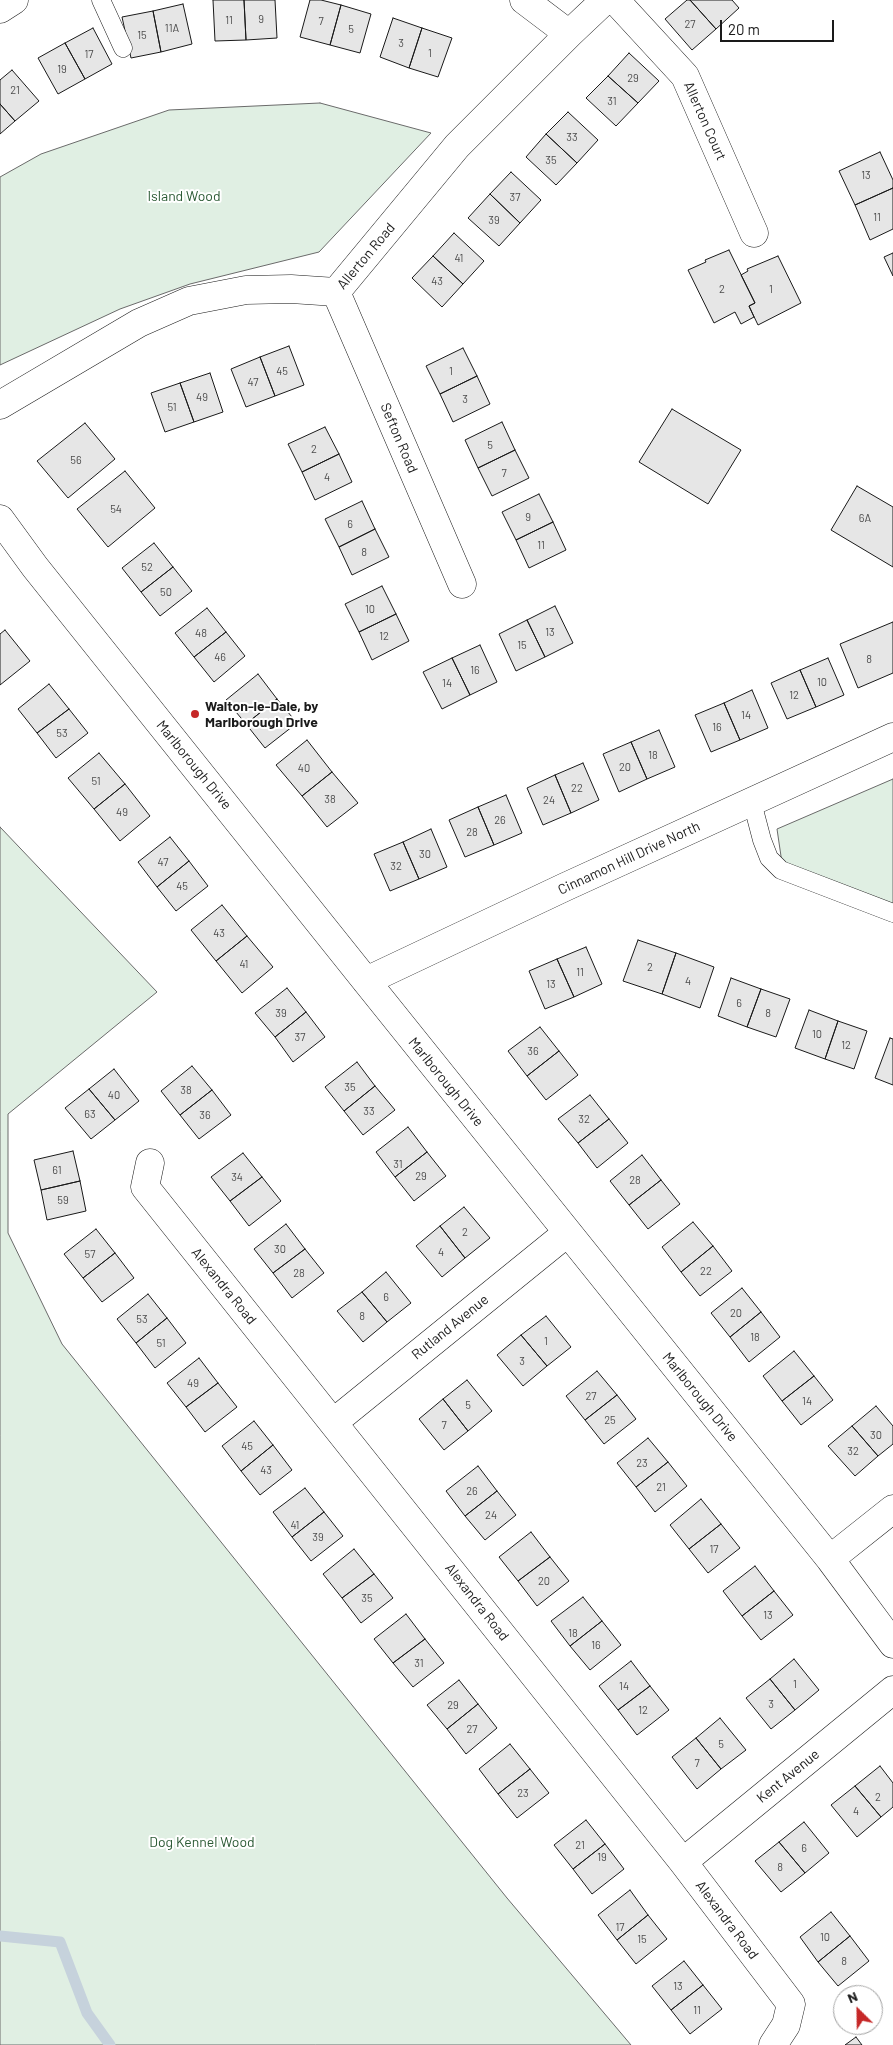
<!DOCTYPE html>
<html>
<head>
<meta charset="utf-8">
<style>
	body { margin:0 }
	#map { position:relative; width:893px; height:2045px; overflow:hidden; background:#fff; font-family:Barlow,sans-serif }
	canvas { display:block }
	.north { position:absolute; left:833px; top:1985px; width:50px; height:50px; box-sizing:border-box; background:#fff; border:1px solid #a3a3a3; border-radius:50%; rotate:337deg; font-size:14px; font-weight:700; line-height:20px; text-align:center; color:#1a1a1a }
	.north::after { content:''; display:block; margin:auto; width:18px; height:22px; background:#c62828; clip-path:polygon(50% 0,100% 100%,50% 72%,0 100%) }
	.scale { position:absolute; left:720px; top:20px; width:114px; height:22px; box-sizing:border-box; border:2px solid #1a1a1a; border-top:0; padding-left:6px; font-size:15px; line-height:18px; white-space:nowrap; color:#1a1a1a; -webkit-text-stroke:4px #fff; paint-order:stroke }
</style>
</head>
<body>
<div id="map">
<canvas width="893" height="2045"></canvas>
<div class="north">N</div>
<div class="scale">20 m</div>
</div>
<script>
const g = document.querySelector('canvas').getContext('2d');
g.lineJoin = 'round';
function fill(path, color) {
  g.fillStyle = color;
  g.fill(path, 'evenodd');
}
function shape(rows) {
  const path = new Path2D();
  for (const r of rows) {
    path.moveTo(r[0], r[1]);
    for (let i = 2; i < r.length; i += 2) path.lineTo(r[i], r[i + 1]);
  }
  return path;
}
function stroke(path, color, width, dash) {
  g.strokeStyle = color;
  g.lineWidth = width;
  g.lineCap = dash ? 'butt' : 'round';
  g.setLineDash(dash || []);
  g.stroke(path);
}
function write(font, color, halo, rows, align = 'center') {
  g.font = font + ' Barlow,sans-serif';
  g.lineWidth = 4;
  g.setLineDash([]);
  g.textBaseline = 'middle';
  g.strokeStyle = halo;
  g.fillStyle = color;
  for (const [text, x, y, turn = 0] of rows) {
    g.save();
    g.translate(x, y);
    g.rotate((+turn || 0) * Math.PI / 180);
    g.textAlign = isNaN(turn) ? turn : align;
    if (halo) g.strokeText(text, 0, 0);
    g.fillText(text, 0, 0);
    g.restore();
  }
}
const green = shape([
	[320,103,431,133,319,252,190,284,120,309,0,365,0,177,41,154,169,110,320,103],
	[893,779,893,906,782,863,777,829,893,779],
	[0,827,157,992,8,1114,8,1233,62,1344,507,1898,631,2045,0,2045,0,827]
]);
fill(green, '#e0efe3');
stroke(green, '#6a6a6a', 1);
stroke(shape([
	[0,1936,60,1942,87,2013,110,2045]
]), '#c6d2dc', 11);
const building = shape([
	[213,0,244,0,246,40,215,41,213,0],
	[244,0,275,0,277,38,246,40,244,0],
	[310,0,321,0,341,5,330,45,300,37,310,0],
	[687,0,690,0,716,29,692,50,665,19,687,0],
	[690,0,732,0,739,8,716,29,690,0],
	[183,4,192,44,161,52,153,11,183,4],
	[341,5,371,14,360,53,330,45,341,5],
	[153,11,161,52,131,58,122,17,153,11],
	[393,18,422,28,409,68,380,57,393,18],
	[93,28,112,64,85,79,65,43,93,28],
	[422,28,452,38,438,77,409,68,422,28],
	[65,43,85,79,58,94,38,58,65,43],
	[629,53,659,81,638,103,608,76,629,53],
	[12,70,39,101,15,121,0,104,0,80,12,70],
	[608,76,638,103,616,126,586,98,608,76],
	[0,104,15,121,0,134,0,104],
	[568,112,598,140,577,163,546,134,568,112],
	[546,134,577,163,556,185,526,157,546,134],
	[880,152,893,180,893,188,855,205,839,171,880,152],
	[511,172,541,200,520,223,490,194,511,172],
	[893,188,893,229,870,240,855,205,893,188],
	[490,194,520,223,499,246,468,218,490,194],
	[454,233,484,261,463,284,433,256,454,233],
	[729,250,755,303,749,306,754,317,741,324,735,312,714,323,688,270,706,262,705,260,729,250],
	[893,253,893,276,884,257,893,253],
	[433,256,463,284,442,307,412,278,433,256],
	[778,256,801,303,758,325,749,306,755,303,741,275,748,271,747,269,778,256],
	[289,346,304,385,275,396,260,357,289,346],
	[463,348,477,376,440,394,426,366,463,348],
	[260,357,275,396,246,407,231,369,260,357],
	[210,373,223,412,194,422,180,383,210,373],
	[477,376,490,404,453,422,440,394,477,376],
	[180,383,194,422,165,432,151,393,180,383],
	[672,409,741,450,708,504,639,462,672,409],
	[502,422,515,450,478,468,465,440,502,422],
	[85,423,115,459,68,498,37,461,85,423],
	[325,427,339,454,302,472,288,444,325,427],
	[515,450,529,478,492,496,478,468,515,450],
	[339,454,352,482,315,500,302,472,339,454],
	[125,471,155,508,108,547,77,509,125,471],
	[857,486,893,507,893,567,831,530,857,486],
	[539,494,553,522,516,540,502,512,539,494],
	[362,501,375,529,339,547,325,519,362,501],
	[553,522,566,550,529,568,516,540,553,522],
	[375,529,389,557,352,575,339,547,375,529],
	[154,543,173,567,141,592,122,568,154,543],
	[173,567,192,591,160,616,141,592,173,567],
	[382,586,396,614,359,632,345,604,382,586],
	[555,606,573,643,545,657,527,620,555,606],
	[207,608,226,632,194,657,175,633,207,608],
	[396,614,409,641,372,660,359,632,396,614],
	[527,620,545,657,516,671,499,634,527,620],
	[893,622,893,673,858,688,840,644,893,622],
	[5,630,30,661,0,685,0,634,5,630],
	[226,632,245,656,214,682,194,657,226,632],
	[480,645,497,682,470,695,452,658,480,645],
	[452,658,470,695,442,709,423,672,452,658],
	[828,658,844,695,816,707,800,670,828,658],
	[800,670,816,707,787,719,771,683,800,670],
	[258,674,277,699,246,724,226,700,258,674],
	[49,684,69,709,37,733,18,709,49,684],
	[752,690,768,728,740,740,724,703,752,690],
	[277,699,297,723,265,748,246,724,277,699],
	[724,703,740,740,711,752,695,715,724,703],
	[69,709,88,733,56,758,37,733,69,709],
	[659,730,675,767,647,779,631,742,659,730],
	[307,740,332,772,302,796,276,765,307,740],
	[631,742,647,779,619,792,603,754,631,742],
	[99,753,125,784,94,809,68,778,99,753],
	[583,763,599,800,571,813,555,775,583,763],
	[332,772,358,803,327,827,302,796,332,772],
	[555,775,571,813,543,825,527,788,555,775],
	[125,784,150,816,120,841,94,809,125,784],
	[506,795,522,833,494,845,478,807,506,795],
	[478,807,494,845,465,857,449,820,478,807],
	[431,829,447,867,419,879,403,842,431,829],
	[170,837,189,861,157,887,138,862,170,837],
	[403,842,419,879,390,891,374,854,403,842],
	[189,861,208,886,176,911,157,887,189,861],
	[222,905,247,936,216,961,191,930,222,905],
	[247,936,273,967,242,993,216,961,247,936],
	[638,940,676,953,662,994,623,981,638,940],
	[586,947,602,984,574,997,557,959,586,947],
	[676,953,714,967,700,1008,662,994,676,953],
	[557,959,574,997,545,1009,529,971,557,959],
	[731,978,761,989,747,1027,718,1016,731,978],
	[287,988,306,1012,275,1037,255,1013,287,988],
	[761,989,790,999,776,1037,747,1027,761,989],
	[809,1010,838,1021,825,1059,795,1048,809,1010],
	[306,1012,325,1037,293,1062,275,1037,306,1012],
	[838,1021,867,1031,854,1069,825,1059,838,1021],
	[540,1027,559,1051,527,1076,508,1051,540,1027],
	[890,1038,893,1039,893,1085,875,1078,890,1038],
	[559,1051,578,1075,546,1100,527,1076,559,1051],
	[357,1062,375,1086,344,1111,325,1087,357,1062],
	[192,1066,212,1090,180,1115,161,1091,192,1066],
	[114,1069,139,1101,115,1120,89,1089,114,1069],
	[375,1086,395,1110,363,1135,344,1111,375,1086],
	[89,1089,115,1120,91,1139,65,1108,89,1089],
	[212,1090,231,1115,199,1139,180,1115,212,1090],
	[590,1095,609,1119,578,1143,558,1119,590,1095],
	[609,1119,628,1143,597,1168,578,1143,609,1119],
	[408,1127,427,1152,395,1177,376,1152,408,1127],
	[73,1151,80,1181,41,1190,34,1160,73,1151],
	[427,1152,446,1176,414,1201,395,1177,427,1152],
	[243,1153,262,1177,230,1201,211,1177,243,1153],
	[642,1155,661,1180,629,1205,610,1181,642,1155],
	[262,1177,281,1201,249,1226,230,1201,262,1177],
	[661,1180,680,1204,648,1229,629,1205,661,1180],
	[80,1181,86,1211,47,1220,41,1190,80,1181],
	[464,1207,490,1238,465,1258,440,1226,464,1207],
	[693,1222,713,1246,681,1272,662,1247,693,1222],
	[286,1224,305,1249,273,1273,254,1249,286,1224],
	[440,1226,465,1258,442,1277,416,1246,440,1226],
	[96,1229,115,1253,83,1278,64,1254,96,1229],
	[713,1246,732,1271,700,1296,681,1272,713,1246],
	[305,1249,324,1273,292,1298,273,1273,305,1249],
	[115,1253,134,1278,102,1302,83,1278,115,1253],
	[386,1272,411,1303,387,1322,362,1292,386,1272],
	[742,1288,761,1312,730,1337,711,1313,742,1288],
	[362,1292,387,1322,363,1342,337,1311,362,1292],
	[148,1294,167,1318,136,1343,117,1319,148,1294],
	[761,1312,780,1337,749,1362,730,1337,761,1312],
	[546,1316,571,1347,547,1366,521,1335,546,1316],
	[167,1318,186,1343,155,1368,136,1343,167,1318],
	[521,1335,547,1366,523,1386,497,1355,521,1335],
	[794,1351,814,1376,782,1401,763,1376,794,1351],
	[199,1358,218,1383,186,1407,167,1383,199,1358],
	[597,1371,617,1395,585,1420,566,1396,597,1371],
	[814,1376,833,1400,801,1425,782,1401,814,1376],
	[467,1380,492,1411,468,1431,443,1399,467,1380],
	[218,1383,237,1407,205,1432,186,1407,218,1383],
	[617,1395,636,1419,604,1444,585,1420,617,1395],
	[443,1399,468,1431,444,1450,419,1419,443,1399],
	[876,1406,893,1426,893,1444,878,1456,852,1426,876,1406],
	[254,1421,273,1445,241,1471,222,1446,254,1421],
	[852,1426,878,1456,855,1476,828,1446,852,1426],
	[648,1438,668,1462,636,1487,617,1463,648,1438],
	[273,1445,292,1470,260,1495,241,1471,273,1445],
	[668,1462,687,1486,655,1512,636,1487,668,1462],
	[478,1466,497,1491,465,1516,446,1491,478,1466],
	[305,1488,324,1512,292,1537,273,1512,305,1488],
	[497,1491,516,1515,485,1540,465,1516,497,1491],
	[701,1499,721,1524,689,1549,670,1525,701,1499],
	[324,1512,343,1536,311,1561,292,1537,324,1512],
	[721,1524,740,1548,708,1573,689,1549,721,1524],
	[531,1532,550,1557,518,1581,499,1557,531,1532],
	[354,1549,374,1574,342,1598,323,1574,354,1549],
	[550,1557,569,1581,537,1606,518,1581,550,1557],
	[755,1566,774,1591,742,1616,723,1591,755,1566],
	[374,1574,393,1598,361,1623,342,1598,374,1574],
	[774,1591,793,1615,761,1640,742,1616,774,1591],
	[583,1597,602,1621,570,1646,551,1621,583,1597],
	[406,1614,425,1639,393,1663,374,1639,406,1614],
	[602,1621,621,1645,590,1670,570,1646,602,1621],
	[425,1639,444,1663,413,1687,393,1663,425,1639],
	[794,1659,819,1690,795,1710,770,1679,794,1659],
	[631,1661,650,1686,618,1710,599,1686,631,1661],
	[770,1679,795,1710,771,1729,746,1698,770,1679],
	[459,1680,478,1704,447,1729,427,1705,459,1680],
	[650,1686,669,1710,637,1735,618,1710,650,1686],
	[478,1704,497,1728,466,1754,447,1729,478,1704],
	[720,1718,746,1750,721,1769,696,1738,720,1718],
	[696,1738,721,1769,697,1789,672,1757,696,1738],
	[510,1744,530,1769,498,1794,479,1769,510,1744],
	[880,1766,893,1783,893,1807,881,1817,855,1786,880,1766],
	[530,1769,549,1793,517,1818,498,1794,530,1769],
	[855,1786,881,1817,857,1837,831,1805,855,1786],
	[586,1820,605,1844,573,1869,554,1845,586,1820],
	[804,1822,829,1853,805,1873,779,1842,804,1822],
	[779,1842,805,1873,781,1892,755,1861,779,1842],
	[605,1844,624,1869,592,1894,573,1869,605,1844],
	[630,1890,648,1915,617,1940,598,1915,630,1890],
	[831,1912,850,1936,818,1962,800,1937,831,1912],
	[648,1915,667,1939,636,1964,617,1940,648,1915],
	[850,1936,869,1961,838,1986,818,1962,850,1936],
	[684,1961,703,1985,671,2010,652,1986,684,1961],
	[703,1985,722,2009,690,2034,671,2010,703,1985],
	[856,2037,862,2045,845,2045,856,2037]
]);
fill(building, '#e6e6e6');
stroke(building, '#1a1a1a', 1);
const service = shape([
	[101,0,123,48],
	[752,802,762,840,769,858,781,870,893,913]
]);
const minor = shape([
	[524,0,569,34],
	[615,0,685,76,754,233],
	[0,9,14,0],
	[336,292,462,584],
	[0,405,139,323,189,301,246,290,291,289,336,292,457,146,569,34,605,0],
	[0,519,35,567,366,981,830,1559,893,1644],
	[366,981,565,887,893,737],
	[150,1163,145,1187,683,1862,791,2004,786,2025,773,2045],
	[334,1422,567,1233],
	[830,1559,893,1509],
	[683,1862,893,1690]
]);
stroke(service, '#1a1a1a', 19);
stroke(minor, '#1a1a1a', 29);
stroke(service, '#fff', 18);
stroke(minor, '#fff', 28);
for (const [x, y, r, color] of [
	[195,714,5,"#c62828"]
]) {
  const dot = new Path2D();
  dot.arc(x, y, r, 0, 2 * Math.PI);
  g.fillStyle = color;
  g.fill(dot);
  stroke(dot, '#fff', 2);
}
write('11px', '#4d4d4d', null, [
	["9",261,19],
	["11",229,20],
	["7",321,21],
	["27",690,24],
	["11A",172,28],
	["5",351,29],
	["15",142,35],
	["3",401,43],
	["1",430,53],
	["17",89,54],
	["19",62,69],
	["29",633,78],
	["21",15,90],
	["31",612,101],
	["33",572,137],
	["35",551,160],
	["13",866,175],
	["37",515,197],
	["11",877,217],
	["39",494,220],
	["41",459,258],
	["43",437,281],
	["2",722,289],
	["1",771,289],
	["45",282,371],
	["1",451,371],
	["47",253,382],
	["49",202,397],
	["3",465,399],
	["51",172,407],
	["5",490,445],
	["2",314,449],
	["56",76,460],
	["7",504,473],
	["4",327,477],
	["54",116,509],
	["9",528,517],
	["6A",865,518],
	["6",350,524],
	["11",541,545],
	["8",364,552],
	["52",147,567],
	["50",166,592],
	["10",370,609],
	["13",550,632],
	["48",201,633],
	["12",384,636],
	["15",522,645],
	["46",220,657],
	["8",869,659],
	["16",475,670],
	["10",822,682],
	["14",447,683],
	["12",794,695],
	["14",746,715],
	["16",717,727],
	["53",62,733],
	["18",653,755],
	["20",625,767],
	["40",304,768],
	["51",96,781],
	["22",577,788],
	["38",330,799],
	["24",549,800],
	["49",122,812],
	["26",500,820],
	["28",472,832],
	["30",425,854],
	["47",163,862],
	["32",396,866],
	["45",182,886],
	["43",219,933],
	["41",244,964],
	["2",650,967],
	["11",580,972],
	["4",688,981],
	["13",551,984],
	["6",739,1003],
	["39",281,1013],
	["8",768,1013],
	["10",817,1034],
	["37",300,1037],
	["12",846,1045],
	["36",533,1051],
	["35",350,1087],
	["38",186,1090],
	["40",114,1095],
	["33",369,1111],
	["63",90,1114],
	["36",205,1115],
	["32",584,1119],
	["31",398,1164],
	["61",57,1170],
	["29",421,1176],
	["34",237,1177],
	["28",635,1180],
	["59",63,1200],
	["2",465,1232],
	["30",280,1249],
	["4",441,1252],
	["57",90,1254],
	["22",706,1271],
	["28",299,1273],
	["6",386,1297],
	["20",736,1313],
	["8",362,1316],
	["53",142,1319],
	["18",755,1337],
	["1",546,1341],
	["51",161,1343],
	["3",522,1361],
	["49",193,1383],
	["27",591,1396],
	["14",807,1401],
	["5",468,1405],
	["25",610,1420],
	["7",444,1425],
	["30",876,1435],
	["45",247,1446],
	["32",853,1451],
	["23",642,1463],
	["43",266,1470],
	["21",661,1487],
	["26",472,1491],
	["24",491,1515],
	["41",295,1525],
	["39",318,1537],
	["17",714,1549],
	["20",544,1581],
	["35",367,1598],
	["13",768,1615],
	["18",573,1633],
	["16",596,1645],
	["31",419,1663],
	["1",795,1684],
	["14",624,1686],
	["3",771,1704],
	["29",453,1705],
	["12",643,1710],
	["27",472,1729],
	["5",721,1744],
	["7",697,1763],
	["23",523,1793],
	["2",878,1797],
	["4",856,1811],
	["21",580,1845],
	["6",804,1848],
	["19",602,1857],
	["8",780,1867],
	["17",620,1927],
	["10",825,1937],
	["15",642,1939],
	["8",844,1961],
	["13",678,1986],
	["11",697,2010]
]);
write('14px', '#1a1a1a', '#fff', [
	["Allerton Court",705,121,66],
	["Allerton Road",366,256,-50],
	["Sefton Road",399,438,67],
	["Marlborough Drive",194,765,51],
	["Cinnamon Hill Drive North",629,858,-25],
	["Marlborough Drive",446,1082,51],
	["Alexandra Road",224,1286,51],
	["Rutland Avenue",450,1327,-39],
	["Marlborough Drive",700,1397,51],
	["Alexandra Road",477,1602,52],
	["Kent Avenue",788,1776,-39],
	["Alexandra Road",727,1920,53]
]);
write('14px', '#2b5a34', '#fff', [
	["Island Wood",184,196],
	["Dog Kennel Wood",202,1842]
]);
write('bold 14px', '#1a1a1a', '#fff', [
	["Walton-le-Dale, by",205,706],
	["Marlborough Drive",205,722]
], 'left');
</script>
</body>
</html>
